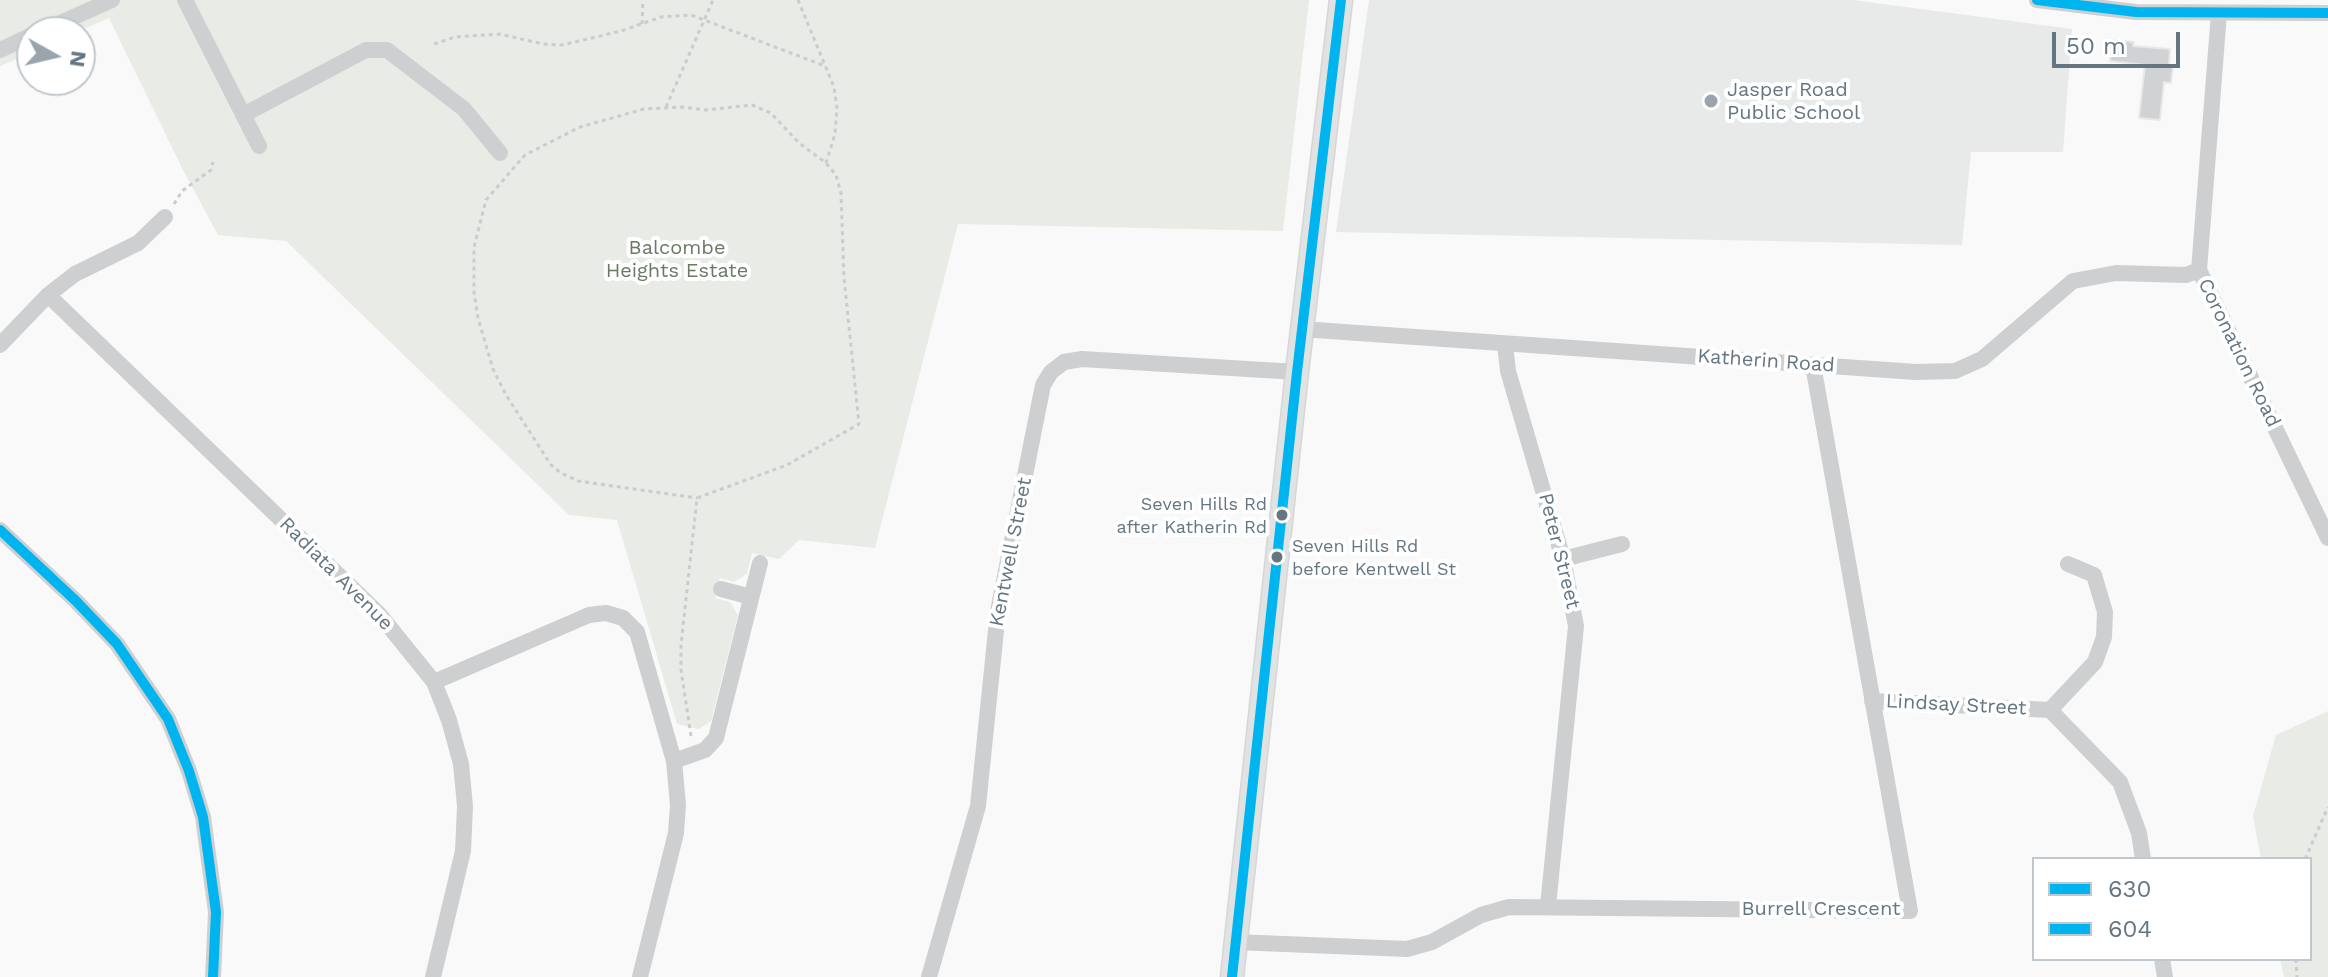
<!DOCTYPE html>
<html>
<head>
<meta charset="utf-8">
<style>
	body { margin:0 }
	#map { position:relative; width:2328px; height:977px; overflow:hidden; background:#f9f9f9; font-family:"Work Sans",sans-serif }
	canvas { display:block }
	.legend { position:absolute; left:2032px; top:857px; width:280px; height:104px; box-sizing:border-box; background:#fff; border:2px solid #c1c8cd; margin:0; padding:10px 14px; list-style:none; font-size:24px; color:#657683 }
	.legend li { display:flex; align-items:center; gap:16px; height:40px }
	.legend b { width:40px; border:2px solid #c1c8cd }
	.north { position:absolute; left:16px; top:16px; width:80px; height:80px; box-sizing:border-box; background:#fff; border:2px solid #c1c8cd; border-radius:50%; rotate:98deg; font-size:22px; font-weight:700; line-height:32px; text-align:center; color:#657683 }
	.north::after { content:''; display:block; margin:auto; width:28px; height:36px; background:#99a4ac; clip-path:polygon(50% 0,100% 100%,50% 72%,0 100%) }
	.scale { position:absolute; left:2052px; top:32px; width:128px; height:36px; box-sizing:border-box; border:4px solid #657683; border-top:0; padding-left:10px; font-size:24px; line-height:28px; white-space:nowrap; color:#657683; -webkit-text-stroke:6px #fff; paint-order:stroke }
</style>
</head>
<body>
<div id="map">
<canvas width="2328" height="977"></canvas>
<ul class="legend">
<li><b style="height:10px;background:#00b5ef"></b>630</li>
<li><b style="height:10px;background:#00b5ef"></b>604</li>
</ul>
<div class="north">N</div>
<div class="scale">50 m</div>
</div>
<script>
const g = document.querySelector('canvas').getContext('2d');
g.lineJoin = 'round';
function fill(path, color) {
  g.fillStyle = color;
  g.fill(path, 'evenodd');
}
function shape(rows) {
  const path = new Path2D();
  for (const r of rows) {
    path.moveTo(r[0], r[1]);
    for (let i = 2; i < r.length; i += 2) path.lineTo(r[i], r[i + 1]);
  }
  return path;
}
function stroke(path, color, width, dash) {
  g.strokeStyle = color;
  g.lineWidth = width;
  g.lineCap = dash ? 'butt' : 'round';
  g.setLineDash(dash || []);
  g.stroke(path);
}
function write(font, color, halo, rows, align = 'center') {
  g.font = font + ' "Work Sans",sans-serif';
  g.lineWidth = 8;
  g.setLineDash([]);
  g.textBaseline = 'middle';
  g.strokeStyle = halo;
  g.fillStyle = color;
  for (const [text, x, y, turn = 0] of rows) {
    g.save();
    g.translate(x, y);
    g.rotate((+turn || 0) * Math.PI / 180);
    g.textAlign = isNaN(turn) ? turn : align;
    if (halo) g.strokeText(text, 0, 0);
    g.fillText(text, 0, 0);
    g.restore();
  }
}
fill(shape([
	[1369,0,1853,0,2072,29,2063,152,1971,152,1962,245,1336,232]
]), '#e8e9e9');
fill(shape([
	[0,0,1309,0,1283,231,958,224,875,548,799,540,779,559,752,553,747,574,734,582,720,578,715,598,730,602,738,615,711,721,699,729,677,724,617,520,569,515,286,241,218,235,182,168,109,18,77,32,32,32,32,52,0,66],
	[2328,711,2328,977,2284,977,2280,959,2310,959,2310,859,2261,859,2253,816,2276,735]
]), '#e8ebe6');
const building = shape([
	[2112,40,2134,42,2133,46,2170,49,2169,65,2173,65,2171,83,2164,82,2160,120,2139,118,2145,65,2110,61,2112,40]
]);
fill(building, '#d0d2d3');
stroke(building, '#e8e8e8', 2);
const major = shape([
	[1232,977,1297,372,1341,0]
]);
stroke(major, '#d5d6d7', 25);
stroke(shape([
	[798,0,834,87,837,108,835,134,826,163],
	[642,24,643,0],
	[434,44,455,37,500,34,543,44,562,45,621,31,661,17,691,15,825,66],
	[666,107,713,0],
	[174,204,182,191,211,170,213,162],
	[691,736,681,670,681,645,697,498,787,465,859,424,844,278,841,193,836,175,826,163,799,143,771,113,752,105,706,110,683,107,644,109,580,127,525,155,486,200,474,247,474,292,478,318,493,369,506,395,551,465,561,473,578,481,697,498],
	[2305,859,2328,807],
	[2296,959,2297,977]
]), '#cbcccd', 3, [4, 4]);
stroke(shape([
	[185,0,259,146],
	[2037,0,2136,12,2328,13],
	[2219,13,2199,270,2328,538],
	[40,32,112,0],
	[0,50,32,35],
	[243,115,366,50,387,50,464,109,500,153],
	[48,295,379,614,434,682,449,720,461,764,465,806,463,851,433,977],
	[1301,329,1916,372,1955,371,1982,359,2073,281,2116,273,2186,275,2199,270],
	[1505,344,1508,371,1563,559,1576,626,1548,906],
	[0,345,48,295,75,274,138,243,165,217],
	[0,530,76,601,117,644,168,719,189,771,203,817,216,912,213,977],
	[1563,559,1622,544],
	[721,589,751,597],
	[434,682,589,615,606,613,623,618,637,632,674,761,678,805,676,833,640,977],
	[1872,701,2050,710,2120,782,2139,833,2143,859],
	[2050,710,2095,662,2104,637,2105,612,2094,575,2068,564],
	[674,761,705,750,716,738,760,563],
	[1235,942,1407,949,1432,942,1481,915,1509,907,1910,911,1813,365],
	[2162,959,2165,977],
	[929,977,978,806,998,611,1043,385,1051,372,1064,362,1082,359,1297,372]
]), '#cecfd0', 16);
stroke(major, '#e1e2e2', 22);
stroke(shape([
	[1232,977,1297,372,1341,0]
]), '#00b5ef', 10);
stroke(shape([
	[2037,0,2136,12,2328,13],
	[0,530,76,601,117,644,168,719,189,771,203,817,216,912,213,977]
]), '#00b5ef', 10);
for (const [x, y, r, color] of [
	[1711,101,8,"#99a4ac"],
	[1282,515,7,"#657683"],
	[1277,557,7,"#657683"]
]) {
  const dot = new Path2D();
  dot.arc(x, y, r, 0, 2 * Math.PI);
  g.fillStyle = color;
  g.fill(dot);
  stroke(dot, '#fff', 3);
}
write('18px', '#657683', '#fff', [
	["Seven Hills Rd",1267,505],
	["after Katherin Rd",1267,528],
	["Seven Hills Rd",1292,547,"left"],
	["before Kentwell St",1292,570,"left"]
], 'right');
write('20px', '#657683', '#fff', [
	["Jasper Road",1727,90],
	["Public School",1727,113]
], 'left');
write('20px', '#687a64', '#fff', [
	["Balcombe",677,248],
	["Heights Estate",677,271]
]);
write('20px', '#657683', '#fff', [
	["Coronation Road",2239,353,64],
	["Katherin Road",1766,361,4],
	["Peter Street",1559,551,76],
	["Kentwell Street",1011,552,-79],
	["Radiata Avenue",336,574,45],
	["Lindsay Street",1956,705,3],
	["Burrell Crescent",1821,909]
]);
</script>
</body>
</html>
